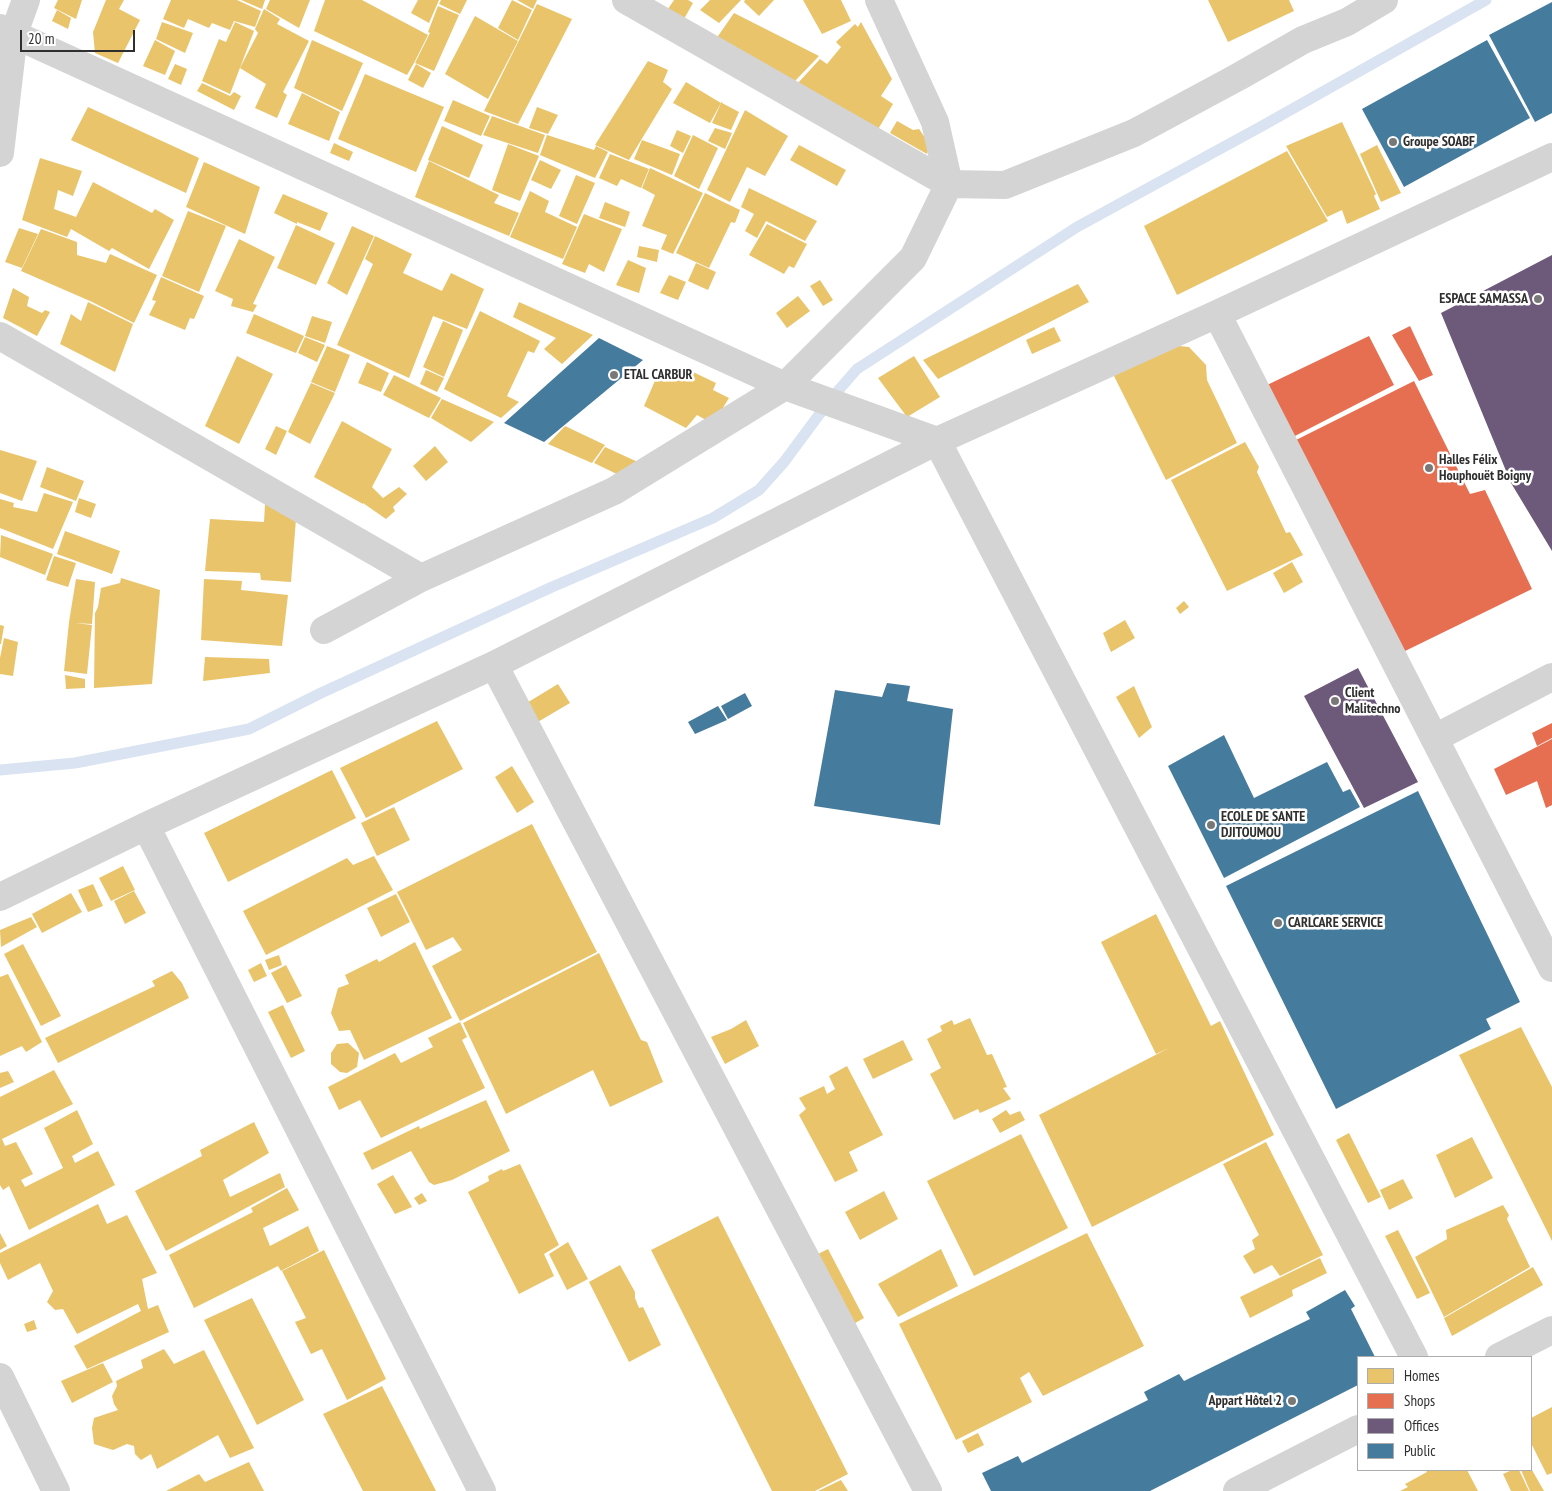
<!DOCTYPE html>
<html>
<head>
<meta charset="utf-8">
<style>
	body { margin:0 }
	#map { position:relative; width:1552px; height:1491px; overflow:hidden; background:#fff; font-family:"PT Sans Narrow",sans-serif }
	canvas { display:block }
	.legend { position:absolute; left:1357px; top:1356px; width:175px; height:115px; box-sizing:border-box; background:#fff; border:1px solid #acacac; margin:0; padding:6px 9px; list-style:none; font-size:15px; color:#2f2f2f }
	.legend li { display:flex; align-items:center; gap:10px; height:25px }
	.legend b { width:25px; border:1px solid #acacac }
	.scale { position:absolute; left:20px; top:30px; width:115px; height:22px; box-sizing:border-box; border:2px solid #2f2f2f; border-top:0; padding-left:6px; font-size:15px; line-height:18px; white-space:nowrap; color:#2f2f2f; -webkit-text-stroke:4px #fff; paint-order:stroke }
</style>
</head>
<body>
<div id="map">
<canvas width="1552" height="1491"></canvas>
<ul class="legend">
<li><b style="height:14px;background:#e9c46a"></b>Homes</li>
<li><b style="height:14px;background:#e76f51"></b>Shops</li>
<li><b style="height:14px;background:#6d597a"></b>Offices</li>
<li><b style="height:14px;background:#457b9d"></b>Public</li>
</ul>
<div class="scale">20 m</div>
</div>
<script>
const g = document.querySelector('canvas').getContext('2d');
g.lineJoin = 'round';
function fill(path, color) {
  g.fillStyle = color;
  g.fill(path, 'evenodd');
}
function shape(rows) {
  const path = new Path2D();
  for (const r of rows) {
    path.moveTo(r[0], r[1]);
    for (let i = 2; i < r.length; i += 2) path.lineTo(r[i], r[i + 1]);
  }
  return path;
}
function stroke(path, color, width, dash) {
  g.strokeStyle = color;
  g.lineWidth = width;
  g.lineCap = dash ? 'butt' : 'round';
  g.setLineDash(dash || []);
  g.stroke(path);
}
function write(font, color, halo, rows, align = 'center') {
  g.font = font + ' "PT Sans Narrow",sans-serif';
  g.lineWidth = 5;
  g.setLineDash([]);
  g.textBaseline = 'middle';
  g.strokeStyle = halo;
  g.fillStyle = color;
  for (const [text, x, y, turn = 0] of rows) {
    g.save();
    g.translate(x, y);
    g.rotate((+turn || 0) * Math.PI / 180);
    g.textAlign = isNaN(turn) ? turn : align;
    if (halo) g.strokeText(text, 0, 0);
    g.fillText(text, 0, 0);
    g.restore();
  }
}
fill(shape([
	[58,0,82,0,76,19,54,8],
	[106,0,124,0,119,9,140,20,118,63,95,53,93,32],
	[171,0,237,0,261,11,255,27,234,21,230,30,212,23,209,28,188,19,184,28,163,19],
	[241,0,265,0,262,9],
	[270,0,310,0,299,28,266,9],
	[325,0,362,0,428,35,414,63,412,62,414,63,407,75,314,31],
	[418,0,439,0,429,23,411,13],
	[441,0,467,0,460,14,439,4],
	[512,0,532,10,518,40,498,28],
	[517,0,537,0,533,9],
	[674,0,688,0,693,3,684,19,668,9],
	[710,0,741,0,719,23,700,10],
	[745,0,774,0,759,16,744,2],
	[803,0,841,0,851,21,822,34],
	[1208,0,1289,0,1294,11,1228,42],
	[537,4,572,19,518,124,484,111],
	[438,6,459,15,434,71,415,63,430,33,428,32],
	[264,9,280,19,277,24,309,41,283,92,287,95,277,118,255,108,266,84,240,68,258,33,255,29],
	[57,10,71,18,68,29,52,21],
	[734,13,819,56,794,82,716,39],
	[475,16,518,41,488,99,445,74],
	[162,22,193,33,185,53,156,39],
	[235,22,254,31,230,94,202,81,219,39,226,42],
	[861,22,892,79,881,96,893,104,877,131,798,83,820,59,827,64,841,47,836,42,855,24,858,27],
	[155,40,175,51,165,75,143,66],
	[312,40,363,63,342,111,294,88],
	[648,61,668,70,663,82,672,89,629,160,595,145],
	[175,64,187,69,181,85,168,79],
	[416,64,431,73,423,88,408,80],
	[365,74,444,107,416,172,338,139],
	[686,82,721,103,710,123,673,103],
	[202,83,230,96,234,92,241,96,234,110,197,91],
	[302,93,340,112,329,141,288,124],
	[453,100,490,116,481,136,444,121],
	[722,101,722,103,739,112,731,130,712,123],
	[88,107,199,158,186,193,71,140],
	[537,107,558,115,548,134,529,128],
	[745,110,788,136,765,176,747,167,730,202,707,190],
	[492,116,545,135,538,153,483,135],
	[897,121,913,130,919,129,930,145,927,154,890,133],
	[1342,122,1376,194,1374,196,1380,209,1347,224,1342,210,1327,217,1286,146],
	[442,126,483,145,469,178,428,160],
	[715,128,732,133,725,149,708,141],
	[677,130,691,136,683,153,670,146],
	[547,135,594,150,596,146,608,152,595,178,540,155],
	[693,135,718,148,699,189,674,176],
	[642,140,680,154,672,175,634,159],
	[334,143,353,152,349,161,330,153],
	[508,144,539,156,520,201,492,190],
	[799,145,846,170,837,186,790,160],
	[1377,145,1401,193,1381,202,1360,154],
	[1287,151,1328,221,1177,295,1144,226],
	[610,154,649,169,641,188,621,179,617,186,599,178],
	[40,158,82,171,73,196,58,190,54,209,76,217,93,182,152,213,155,209,174,220,149,269,112,248,109,251,71,229,67,237,22,220],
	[540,160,561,170,551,189,531,180],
	[429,161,499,195,494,203,519,213,509,236,415,197],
	[204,162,260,187,245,234,186,207],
	[650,168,703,193,673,254,661,249,667,235,642,226,655,195,642,188],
	[576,175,595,183,577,224,559,216],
	[749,188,817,221,805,241,766,221,757,238,745,231,754,214,741,207],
	[530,191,549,201,545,212,577,227,563,259,510,237],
	[705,193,740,210,735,223,731,222,709,268,676,253],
	[283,194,328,213,320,231,297,222,297,224,274,213],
	[605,202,630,212,625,227,599,218],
	[188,211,226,226,199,292,162,276],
	[584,214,622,229,604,272,589,264,585,273,562,264],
	[767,224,807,244,794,268,789,266,784,274,749,255],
	[296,225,335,243,316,285,277,268],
	[352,226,374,236,347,295,327,283],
	[19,228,38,234,22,268,5,262],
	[41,229,77,242,77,255,106,263,110,254,157,275,134,323,90,301,21,271],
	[375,236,412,254,403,273,442,291,451,273,484,289,467,329,433,316,409,378,337,345,373,264,365,259],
	[239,239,275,257,253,304,257,305,253,312,231,306,233,299,215,291],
	[639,246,659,250,657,262,637,257],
	[628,260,646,268,639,293,616,285],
	[696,263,716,272,708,290,688,281],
	[669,275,686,282,678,300,660,293],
	[161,277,204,296,194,319,190,318,185,330,149,315,156,301,152,300],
	[820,280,833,300,823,306,810,286],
	[1078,284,1089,302,938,379,923,360],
	[13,288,29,297,27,306,42,313,45,310,50,312,37,336,3,318],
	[798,296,810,311,787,328,776,313],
	[88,302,133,324,115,372,60,344,71,314,81,321],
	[519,302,593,335,562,364,544,349,556,338,513,317],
	[480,311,540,341,534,353,528,351,507,396,519,402,501,418,444,389],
	[254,314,304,336,296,353,246,333],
	[312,316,332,322,325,343,305,336],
	[443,321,463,330,444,377,423,367],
	[1054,327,1061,341,1032,354,1026,340],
	[305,337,325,345,317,362,298,353],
	[1169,345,1189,347,1206,365,1207,380,1237,443,1166,480,1112,372],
	[327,346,350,355,335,392,311,382],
	[237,356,273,374,239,444,205,426],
	[914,356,940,397,907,417,878,378],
	[367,362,389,373,381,392,358,383],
	[661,367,684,377,691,371,716,383,713,390,729,398,713,424,697,415,686,428,644,406],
	[426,370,444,378,437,392,420,384],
	[394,375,441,398,429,418,383,395],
	[311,383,335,393,310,444,288,432],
	[442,399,494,422,471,442,431,418],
	[342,421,392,449,372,487,383,498,399,487,407,494,393,507,395,511,386,519,363,503,363,504,314,477],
	[276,426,287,431,276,455,265,449],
	[565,426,605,445,592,463,548,444],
	[1245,442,1259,467,1257,472,1286,533,1290,532,1303,555,1227,591,1171,480],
	[435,446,448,462,426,481,413,466],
	[605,447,640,463,625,478,594,463],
	[0,450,37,461,22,501,0,493],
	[47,467,84,481,76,501,40,487],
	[44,493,73,502,53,549,0,528,0,499,14,503,13,507,37,512],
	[79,498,96,504,91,518,75,512],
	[265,504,296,519,291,582,261,580,260,573,205,571,210,519,264,522],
	[65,531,120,551,112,574,57,554],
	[1,535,53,554,45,575,0,557],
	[54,556,76,563,68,587,46,580],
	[1292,562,1303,582,1284,593,1273,573],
	[121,578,160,590,152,684,94,688,95,613,98,607,101,588,120,583],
	[76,579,95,582,92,624,75,623,92,625,87,674,64,671,69,622],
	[204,579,242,581,241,590,288,595,282,646,201,640],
	[1184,601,1189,607,1180,614,1176,608],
	[1125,620,1135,638,1111,652,1103,633],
	[0,625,4,626,1,644,0,644],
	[4,638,18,642,13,676,0,674,0,658],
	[205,657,269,659,270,673,203,681],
	[65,675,85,679,85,688,66,689],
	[558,684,570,703,536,723,525,704],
	[1134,686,1152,727,1139,738,1116,697],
	[437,721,463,769,366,818,340,768],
	[512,766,534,802,517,813,495,777],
	[332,770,356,818,228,882,204,833],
	[394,807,410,840,377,856,361,823],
	[532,824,597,952,460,1021,432,966,462,950,453,937,426,950,397,892],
	[374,856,393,890,266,955,243,911,347,858,353,865],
	[123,866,135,890,111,901,99,878],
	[93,884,103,906,88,912,78,890],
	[134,891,146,913,125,924,114,901],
	[71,893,82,912,42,933,32,914],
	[396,894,410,922,381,937,367,908],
	[1156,914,1211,1026,1220,1021,1274,1135,1092,1227,1039,1115,1169,1048,1156,1054,1101,942],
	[31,917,37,927,1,947,0,930],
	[415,942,452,1018,364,1060,350,1030,339,1031,331,1013,338,988,349,984,345,975,377,959,379,962],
	[23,944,61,1016,41,1026,4,954],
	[599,953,641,1040,647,1042,663,1082,610,1107,593,1070,506,1114,463,1023],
	[279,955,282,965,269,970,265,960],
	[261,963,267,976,254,982,248,970],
	[286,965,302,996,287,1003,271,973],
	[172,971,182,983,189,998,58,1063,45,1038,155,986,152,981],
	[8,974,42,1042,26,1052,22,1046,0,1056,0,977],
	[283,1005,305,1051,291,1058,268,1012],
	[970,1018,987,1055,992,1054,1007,1087,1003,1088,1011,1099,980,1113,978,1109,954,1120,930,1074,941,1068,927,1039,942,1031,940,1026,952,1020,954,1025],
	[746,1020,759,1046,725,1064,711,1037,731,1029],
	[460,1022,467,1037,462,1040,485,1088,381,1138,360,1100,339,1110,328,1087,395,1053,401,1063,433,1047,428,1038],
	[1521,1027,1552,1087,1552,1241,1459,1055],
	[903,1040,913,1060,873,1079,863,1059],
	[348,1043,359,1053,357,1067,347,1073,340,1072,331,1064,331,1053,337,1044],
	[847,1066,883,1135,849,1152,858,1171,835,1182,799,1115,806,1109,799,1098,824,1086,827,1094,835,1089,829,1076],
	[54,1070,73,1104,2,1139,5,1146,16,1142,33,1174,21,1180,25,1187,63,1168,44,1128,77,1110,93,1144,72,1156,75,1163,98,1151,115,1185,29,1230,9,1186,3,1190,0,1185,0,1097],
	[8,1071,14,1082,0,1088,0,1073],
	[486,1100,510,1151,452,1180,434,1185,429,1182,411,1151,372,1170,363,1153,419,1126,420,1129],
	[1006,1110,1010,1115,1020,1111,1025,1120,1000,1133,992,1119],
	[254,1122,269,1153,223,1180,230,1197,280,1173,285,1187,166,1251,135,1191,202,1156,200,1150],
	[1349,1133,1381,1197,1368,1203,1336,1140],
	[1021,1134,1068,1228,974,1276,927,1181],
	[1472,1137,1493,1178,1455,1198,1436,1155],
	[1266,1142,1323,1255,1280,1276,1272,1265,1254,1274,1243,1256,1255,1249,1252,1240,1259,1235,1223,1164],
	[520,1164,559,1245,544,1254,554,1276,519,1294,468,1192,489,1181,488,1176,502,1169,503,1171],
	[393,1175,412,1207,395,1214,377,1184],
	[1403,1179,1413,1198,1389,1210,1380,1190],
	[287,1188,299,1210,263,1228,270,1246,308,1226,319,1251,281,1271,278,1266,194,1308,169,1255,253,1212,251,1208],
	[884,1191,898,1219,860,1240,845,1212],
	[422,1193,427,1201,419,1205,414,1198],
	[98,1204,107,1224,127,1215,157,1273,142,1279,148,1309,158,1305,169,1332,87,1369,74,1346,141,1311,138,1304,77,1334,63,1309,55,1310,47,1302,53,1291,40,1263,8,1280,0,1263,0,1253],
	[1503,1205,1509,1215,1507,1219,1530,1267,1444,1317,1415,1257,1447,1239,1446,1230],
	[718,1216,848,1474,815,1491,772,1491,651,1250],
	[1398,1230,1430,1293,1417,1299,1385,1236],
	[0,1233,7,1246,0,1250],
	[1087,1233,1144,1346,1043,1396,1029,1372,1020,1378,1032,1402,956,1440,899,1324],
	[568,1242,588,1279,567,1290,549,1254],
	[828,1249,864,1318,850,1326,814,1256],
	[941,1249,958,1286,898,1317,878,1284],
	[324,1250,386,1379,347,1400,322,1349,311,1354,295,1322,306,1318,282,1271],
	[1320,1258,1327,1273,1292,1290,1293,1296,1250,1318,1240,1297],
	[620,1265,635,1292,635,1298,639,1308,643,1307,661,1345,629,1362,589,1282],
	[1533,1267,1543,1285,1452,1336,1444,1318],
	[252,1298,304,1400,257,1425,204,1320],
	[34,1320,37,1329,27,1332,24,1324],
	[164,1349,174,1364,204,1350,254,1448,230,1458,218,1435,157,1469,151,1454,141,1460,135,1454,134,1446,127,1444,113,1450,94,1444,92,1428,94,1418,118,1410,114,1404,112,1396,117,1386,116,1381,143,1368,141,1360],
	[103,1363,113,1382,72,1403,61,1381],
	[382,1386,436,1491,363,1491,323,1414],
	[1552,1407,1552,1473,1547,1475,1531,1443,1531,1418],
	[978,1433,984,1445,968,1453,962,1441],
	[249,1462,264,1491,166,1491,199,1474,205,1482],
	[1426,1470,1467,1470,1478,1491,1400,1491,1408,1487,1405,1484,1427,1472],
	[1512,1470,1519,1470,1529,1491,1511,1491,1503,1474],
	[1521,1470,1532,1470,1544,1491,1530,1491],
	[841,1480,848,1491,818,1491]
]), '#e9c46a');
fill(shape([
	[1410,326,1433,375,1419,381,1392,335],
	[1369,336,1394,385,1291,438,1265,386],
	[1414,381,1470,494,1485,490,1532,589,1401,653,1292,442],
	[1552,723,1552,738,1537,746,1532,733],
	[1552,739,1552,805,1546,808,1537,781,1506,795,1494,769]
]), '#e76f51');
fill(shape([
	[1552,255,1552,551,1511,483,1441,313],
	[1358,668,1418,782,1364,808,1304,696]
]), '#6d597a');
fill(shape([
	[1552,2,1552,113,1535,122,1489,35],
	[1487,40,1530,118,1404,187,1362,109],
	[599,338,643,360,544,442,504,423],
	[887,683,910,686,907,701,953,709,940,825,814,806,835,690,882,697],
	[745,693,752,706,728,719,721,706],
	[718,706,727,720,695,734,688,722],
	[1224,735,1254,798,1327,762,1343,792,1350,789,1360,807,1224,878,1168,766],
	[1418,791,1520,1002,1486,1019,1491,1029,1336,1109,1226,886],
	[1345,1290,1355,1306,1351,1309,1375,1357,1358,1357,1358,1385,1150,1491,991,1491,982,1473,1018,1456,1022,1463,1148,1400,1144,1392,1179,1374,1184,1381,1310,1319,1306,1312]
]), '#457b9d');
stroke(shape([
	[0,770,75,763,249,729,321,693,552,587,713,518,759,490,784,462,830,400,857,369,1077,227,1262,126,1486,0]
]), '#dae3f1', 11);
stroke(shape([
	[626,0,949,184,1005,185,1134,133,1238,77,1303,40,1347,22,1384,0],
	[0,28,785,386,937,441,1414,1357],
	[0,153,14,33,26,0],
	[1217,314,1552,968],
	[0,336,421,578],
	[324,630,421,578,614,491,785,386,913,258,949,184,935,122,879,0],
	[494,665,928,1491],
	[1435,738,1552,677],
	[146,826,482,1491],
	[0,897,146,826,494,665,937,441,1217,314,1552,157],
	[1499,1357,1552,1330],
	[0,1377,56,1491],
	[1237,1491,1358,1429]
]), '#d4d4d4', 28);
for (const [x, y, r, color] of [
	[1393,142,5,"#787878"],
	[1538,299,5,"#787878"],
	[614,375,5,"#787878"],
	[1429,468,5,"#787878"],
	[1335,701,5,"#787878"],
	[1211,825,5,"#787878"],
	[1278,923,5,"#787878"],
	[1292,1401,5,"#787878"]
]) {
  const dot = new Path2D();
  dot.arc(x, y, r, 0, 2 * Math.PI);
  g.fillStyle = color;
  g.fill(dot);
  stroke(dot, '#fff', 2);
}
write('bold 14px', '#2f2f2f', '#fff', [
	["Groupe SOABF",1403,142],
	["ESPACE SAMASSA",1528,299,"right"],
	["ETAL CARBUR",624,375],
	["Halles Félix",1439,460],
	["Houphouët Boigny",1439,476],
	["Client",1345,693],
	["Malitechno",1345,709],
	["ECOLE DE SANTE",1221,817],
	["DJITOUMOU",1221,833],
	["CARLCARE SERVICE",1288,923],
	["Appart Hôtel 2",1282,1401,"right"]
], 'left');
</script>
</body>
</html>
